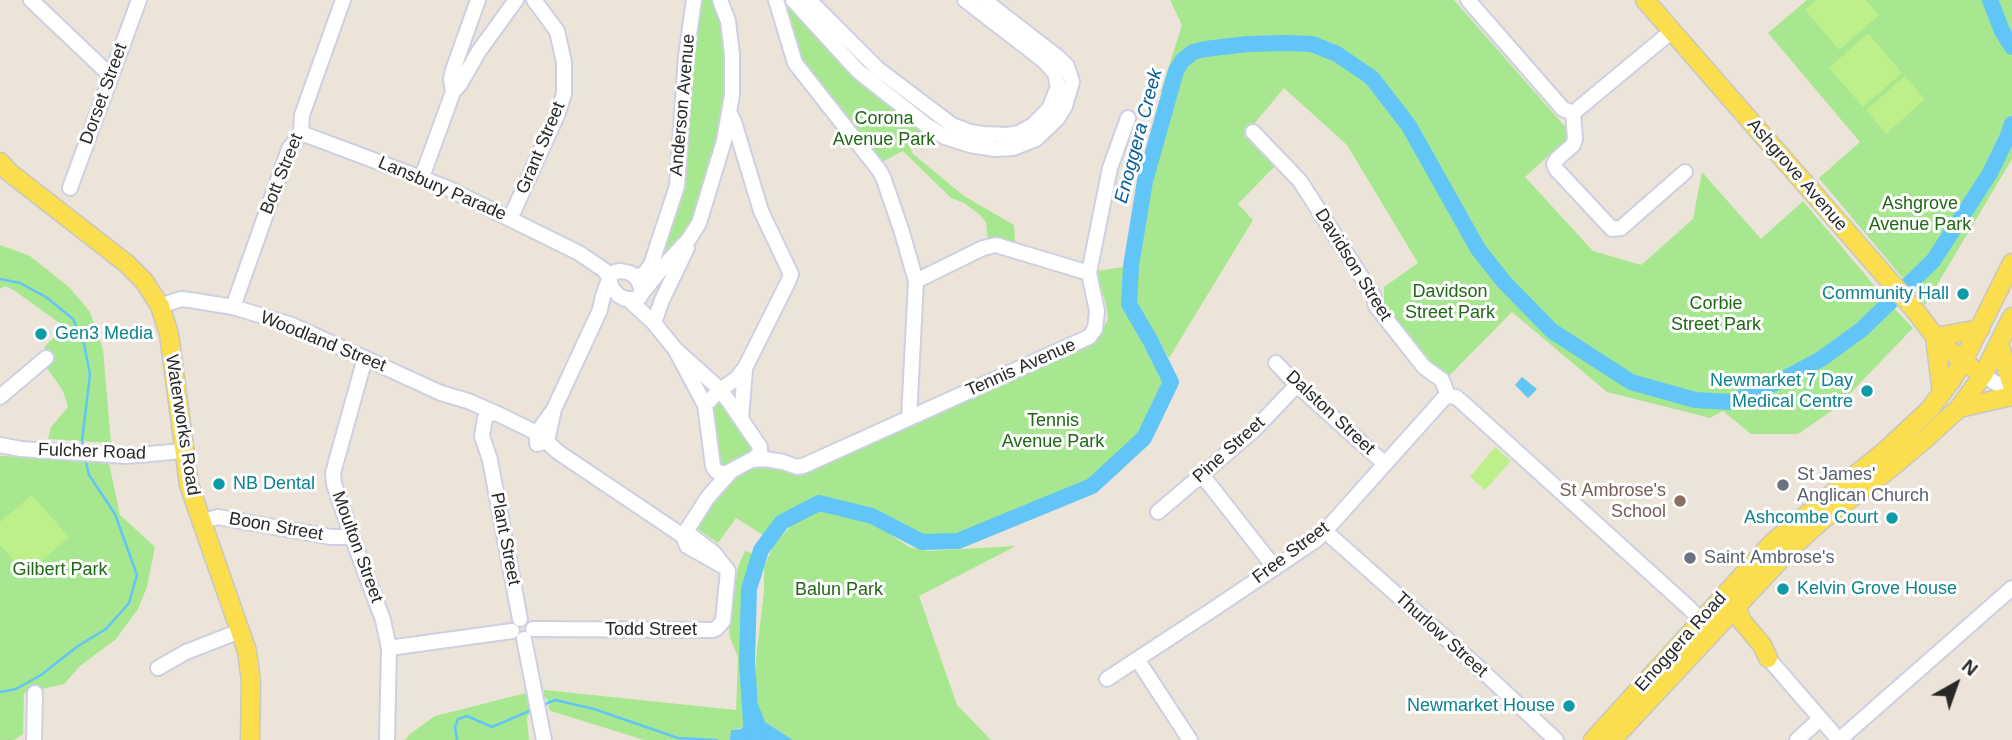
<!DOCTYPE html>
<html>
<head>
<meta charset="utf-8">
<style>
	body { margin:0 }
	#map { position:relative; width:2012px; height:740px; overflow:hidden; background:#ece4d8; font-family:Helvetica,sans-serif }
	canvas { display:block }
	.north { position:absolute; left:1921px; top:649px; width:70px; height:70px; -webkit-text-stroke:5px #fff; paint-order:stroke; rotate:40deg; font-size:19px; font-weight:700; line-height:28px; text-align:center; color:#282828 }
	.north::after { content:''; display:block; margin:auto; width:24px; height:32px; background:#282828; clip-path:polygon(50% 0,100% 100%,50% 72%,0 100%) }
</style>
</head>
<body>
<div id="map">
<canvas width="2012" height="740"></canvas>
<div class="north">N</div>
</div>
<script>
const g = document.querySelector('canvas').getContext('2d');
g.lineJoin = 'round';
function fill(path, color) {
  g.fillStyle = color;
  g.fill(path, 'evenodd');
}
function shape(rows) {
  const path = new Path2D();
  for (const r of rows) {
    path.moveTo(r[0], r[1]);
    for (let i = 2; i < r.length; i += 2) path.lineTo(r[i], r[i + 1]);
  }
  return path;
}
function stroke(path, color, width, dash) {
  g.strokeStyle = color;
  g.lineWidth = width;
  g.lineCap = dash ? 'butt' : 'round';
  g.setLineDash(dash || []);
  g.stroke(path);
}
function write(font, color, halo, rows, align = 'center') {
  g.font = font + ' Helvetica,sans-serif';
  g.lineWidth = 6;
  g.setLineDash([]);
  g.textBaseline = 'middle';
  g.strokeStyle = halo;
  g.fillStyle = color;
  for (const [text, x, y, turn = 0] of rows) {
    g.save();
    g.translate(x, y);
    g.rotate((+turn || 0) * Math.PI / 180);
    g.textAlign = isNaN(turn) ? turn : align;
    if (halo) g.strokeText(text, 0, 0);
    g.fillText(text, 0, 0);
    g.restore();
  }
}
fill(shape([
	[697,0,716,0,727,29,725,106,697,216,689,231,667,252,662,249],
	[1170,0,1454,0,1568,130,1566,140,1525,177,1593,251,1641,265,1693,219,1702,172,1761,239,1803,201,1889,303,1913,328,1836,408,1798,434,1751,434,1723,411,1710,418,1607,392,1512,312,1445,380,1384,304,1384,287,1418,263,1347,145,1284,88,1244,136,1275,166,1238,204,1253,220,1169,358,1132,298,1150,188,1171,115,1161,91,1182,25],
	[1807,0,2012,0,2012,159,1925,305,1819,178,1860,142,1768,33],
	[789,6,923,129,910,147,913,154,964,196,1014,225,1015,244,988,241,986,222,979,214,964,203,951,198,903,151,878,164,800,63,785,10],
	[0,245,30,256,70,288,90,312,103,349,111,443,48,439,51,427,68,407,63,391,47,368,55,361,44,347,65,327,15,291,5,286,0,289],
	[1131,266,1129,304,1150,340,1171,382,1144,438,1092,486,958,541,922,542,872,516,819,503,782,522,761,550,763,535,736,518,718,543,695,527,722,488,733,477,750,467,771,464,800,474,1080,348,1099,335,1108,319,1106,304,1096,271],
	[720,399,756,452,727,469,718,466,712,402],
	[0,456,54,458,109,463,120,515,155,547,147,587,138,609,116,639,80,666,64,684,24,693,23,734,14,740,0,740],
	[823,509,850,518,875,524,909,547,928,551,1016,546,919,596,957,705,991,740,793,740,765,722,758,709,756,681,756,658,764,592,764,567,773,546,790,527,804,515],
	[745,551,755,554,747,583,745,615,744,656,748,716,745,724,741,728,731,730,730,740,644,740,551,711,548,707,550,703,544,696,544,690,736,710,738,657,730,638,729,628,738,567],
	[526,693,530,697,532,706,527,718,529,740,405,740,410,734,435,716]
]), '#a7e790');
fill(shape([
	[1816,0,1866,0,1879,15,1839,50,1805,10],
	[1868,33,1902,73,1863,107,1829,68],
	[1905,76,1925,99,1886,134,1866,110],
	[1495,447,1511,461,1485,490,1470,477],
	[32,495,69,537,26,575,0,545,0,522]
]), '#bdef8a');
fill(shape([
	[1522,377,1537,389,1528,398,1515,385],
	[748,703,758,704,765,722,793,740,730,740,731,730,741,729,745,724,748,716]
]), '#62c5f7');
stroke(shape([
	[0,279,20,283,46,297,73,319,84,344,90,374,82,441,84,448],
	[0,692,16,689,41,675,78,646,106,629,129,603,137,575,115,514,89,475,85,458],
	[543,705,555,700,594,709,678,738,717,740],
	[457,740,455,727,458,719,467,716,492,727,534,709]
]), '#62c5f7', 2.5);
stroke(shape([
	[1990,0,2002,31,2012,47],
	[759,740,751,723,747,661,749,589,761,550,782,522,819,503,872,516,922,542,958,541,1092,486,1144,438,1171,382,1150,340,1129,304,1131,266,1145,181,1176,71,1182,61,1193,52,1205,49,1248,44,1286,43,1312,44,1337,54,1372,78,1409,126,1478,249,1504,282,1552,331,1631,382,1695,400,1731,402,1780,381,1821,359,1861,330,1933,261,1990,173,2007,138,2012,124]
]), '#62c5f7', 16);
const minor = shape([
	[31,0,111,76],
	[776,0,795,63,879,170,883,177,901,229,916,281,909,418],
	[793,0,858,71,926,125,945,137,970,145,995,149,1013,148,1036,139,1057,119,1065,106,1072,82,1067,66,1059,58,984,0],
	[809,0,878,69,952,125,970,132,983,134,1008,135,1019,133,1033,125,1049,109,1058,87,1055,73,1044,61,965,0],
	[1468,0,1563,109,1573,113],
	[453,92,451,79,453,70,478,0],
	[1573,113,1575,139,1573,145,1557,159,1554,164,1556,169,1612,229,1621,228,1685,172],
	[1573,113,1672,31],
	[1253,132,1300,181,1373,295,1376,306,1383,315,1424,367,1442,380,1448,396,1456,397,1463,403,1689,608,1701,620,1704,629],
	[301,133,445,187,579,253,604,270,610,278],
	[422,177,453,92,460,84,479,51,516,0],
	[70,188,139,0],
	[510,219,558,113,564,94,564,62,557,31,534,0],
	[621,271,630,273,637,278,642,290,640,297,633,299,625,299,618,295,612,288,610,283,610,275,615,272,621,271],
	[634,276,643,275,651,265,677,186,686,56,694,0],
	[916,281,983,248,996,245,1089,273],
	[642,293,663,267,689,239,699,223,724,141,732,95,732,54,728,21,720,0],
	[628,299,654,323,675,349,705,405],
	[160,306,181,299,190,300,233,307,292,325,441,393,468,401,500,415,537,433,558,452,683,536,687,546,726,568],
	[233,307,289,149,301,133,302,115,343,0],
	[654,323,662,300,687,248],
	[675,349,714,384,720,390,730,403,760,447,760,452,755,458,727,473,720,473,716,471,713,466,705,405,720,390,736,379,745,368,788,282,791,274,761,211,734,122,729,112],
	[365,358,333,473,334,484,352,537,383,620,389,648,387,740],
	[1276,363,1297,385,1385,464],
	[1983,375,2012,393],
	[0,397,46,358],
	[554,409,547,441,537,444,537,433,554,409,600,310,603,296,609,279],
	[493,412,485,418,482,436,490,460,520,619],
	[741,419,745,370],
	[0,445,21,449,127,456,183,451],
	[751,460,765,459,783,462,797,467,803,466,1089,337,1095,329,1097,311,1089,273,1110,168,1128,118],
	[1202,475,1275,568],
	[1158,512,1253,431,1297,385],
	[200,522,218,517,331,537,352,537],
	[1325,531,1477,666,1556,740],
	[683,536,708,497,732,470],
	[533,629,713,630,717,628,723,621,728,571,714,553,685,531],
	[524,639,544,740],
	[389,648,512,631],
	[1768,658,1839,740],
	[1137,659,1190,740],
	[158,668,186,652,240,631],
	[1107,679,1212,610,1316,540,1325,531,1444,398,1448,396],
	[34,740,35,693],
	[1797,740,1820,719],
	[1839,740,2012,588]
]);
const major = shape([
	[1645,0,1914,309,1940,343,1971,367],
	[0,162,9,172,127,264,144,281,160,306,169,334,189,485,247,651,251,682,250,740],
	[1935,337,1942,393],
	[1935,337,1980,329],
	[1999,344,2012,385],
	[1959,408,2012,396],
	[1737,606,1741,620,1762,645,1768,658],
	[1593,740,1772,543,1885,451,1929,410,1951,381,1963,361,2012,263],
	[1612,740,1791,548,1821,521,1887,471,1924,440,1959,408,1983,375,2012,317]
]);
stroke(minor, '#cdd0e2', 18);
stroke(major, '#c7c7c7', 21);
stroke(minor, '#fff', 14);
stroke(major, '#fade4e', 18);
for (const [x, y, r, color] of [
	[1963,294,7,"#0f9aa8"],
	[41,334,7,"#0f9aa8"],
	[1867,391,7,"#0f9aa8"],
	[219,484,7,"#0f9aa8"],
	[1783,485,7,"#6b7280"],
	[1680,501,7,"#8d6e63"],
	[1892,518,7,"#0f9aa8"],
	[1690,558,7,"#6b7280"],
	[1783,589,7,"#0f9aa8"],
	[1569,706,7,"#0f9aa8"]
]) {
  const dot = new Path2D();
  dot.arc(x, y, r, 0, 2 * Math.PI);
  g.fillStyle = color;
  g.fill(dot);
  stroke(dot, '#fff', 2.5);
}
write('18px', '#282828', '#fff', [
	["Dorset Street",104,94,-70],
	["Anderson Avenue",683,105,-85],
	["Grant Street",541,148,-67],
	["Bott Street",282,174,-68],
	["Ashgrove Avenue",1797,175,49],
	["Lansbury Parade",442,189,23],
	["Davidson Street",1353,265,58],
	["Woodland Street",323,342,22],
	["Tennis Avenue",1021,368,-24],
	["Dalston Street",1330,413,43],
	["Waterworks Road",182,425,81],
	["Pine Street",1229,450,-42],
	["Fulcher Road",92,452,2],
	["Boon Street",276,527,10],
	["Plant Street",505,539,79],
	["Moulton Street",357,547,70],
	["Free Street",1291,553,-37],
	["Todd Street",651,630],
	["Thurlow Street",1441,635,42],
	["Enoggera Road",1681,642,-48]
]);
write('18px', '#206814', '#fff', [
	["Corona",884,119],
	["Avenue Park",884,140],
	["Ashgrove",1920,204],
	["Avenue Park",1920,225],
	["Davidson",1450,292],
	["Street Park",1450,313],
	["Corbie",1716,304],
	["Street Park",1716,325],
	["Tennis",1053,421],
	["Avenue Park",1053,442],
	["Gilbert Park",60,570],
	["Balun Park",839,590]
]);
write('18px', '#0d838f', '#fff', [
	["Community Hall",1949,294],
	["Gen3 Media",55,334,"left"],
	["Newmarket 7 Day",1853,381],
	["Medical Centre",1853,402],
	["NB Dental",233,484,"left"],
	["Ashcombe Court",1878,518],
	["Kelvin Grove House",1797,589,"left"],
	["Newmarket House",1555,706]
], 'right');
write('18px', '#5b616d', '#fff', [
	["St James'",1797,475],
	["Anglican Church",1797,496],
	["Saint Ambrose's",1704,558]
], 'left');
write('18px', '#785e54', '#fff', [
	["St Ambrose's",1666,491],
	["School",1666,512]
], 'right');
write('italic 19px', '#045fa0', '#fff', [
	["Enoggera Creek",1139,136,-75]
]);
</script>
</body>
</html>
